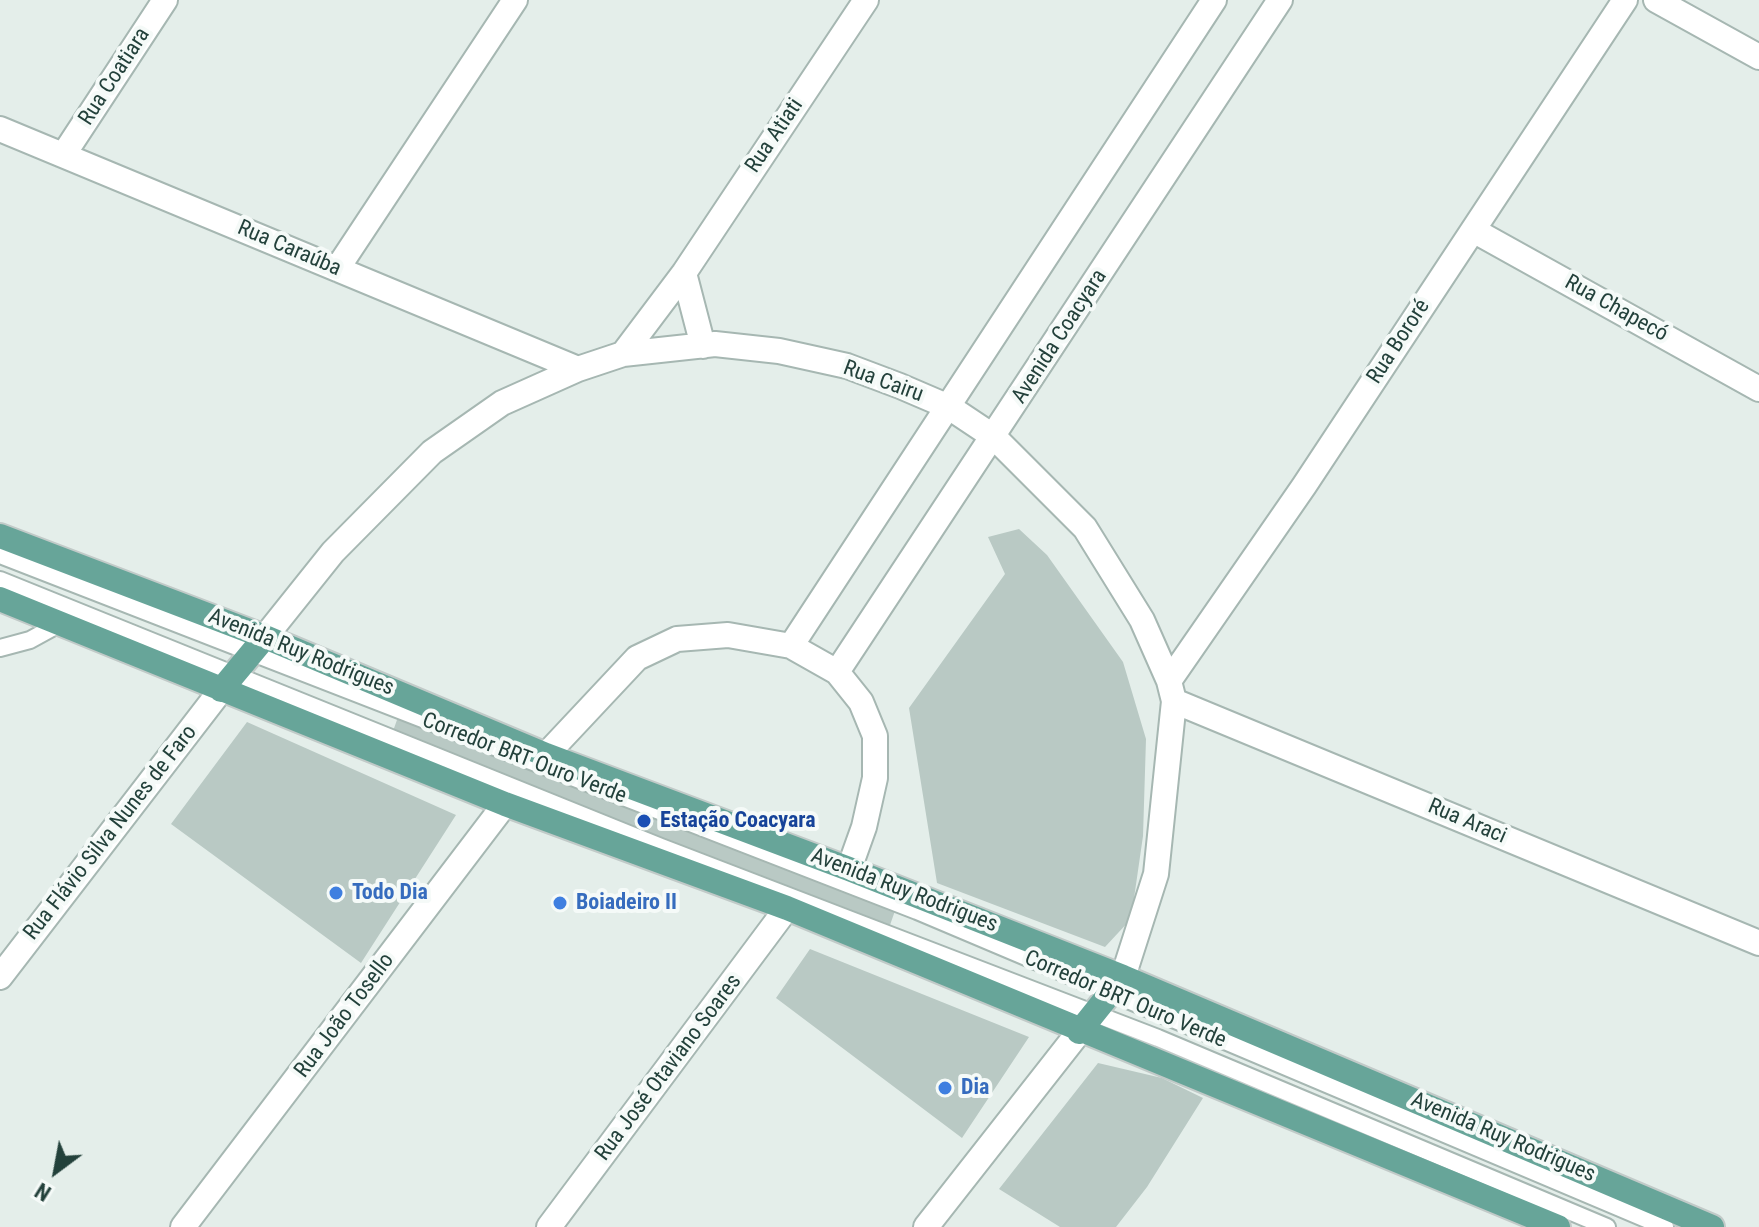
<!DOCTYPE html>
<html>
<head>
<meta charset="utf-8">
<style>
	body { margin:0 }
	#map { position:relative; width:1759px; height:1227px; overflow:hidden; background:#e4eeea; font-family:"Roboto Condensed",sans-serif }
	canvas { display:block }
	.north { position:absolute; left:16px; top:1131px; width:80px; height:80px; -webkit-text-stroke:6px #f5faf8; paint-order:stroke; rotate:212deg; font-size:22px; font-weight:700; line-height:32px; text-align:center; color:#23413b }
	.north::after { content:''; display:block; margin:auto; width:28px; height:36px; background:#23413b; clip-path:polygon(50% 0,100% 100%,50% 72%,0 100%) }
</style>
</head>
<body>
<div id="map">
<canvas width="1759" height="1227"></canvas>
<div class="north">N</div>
</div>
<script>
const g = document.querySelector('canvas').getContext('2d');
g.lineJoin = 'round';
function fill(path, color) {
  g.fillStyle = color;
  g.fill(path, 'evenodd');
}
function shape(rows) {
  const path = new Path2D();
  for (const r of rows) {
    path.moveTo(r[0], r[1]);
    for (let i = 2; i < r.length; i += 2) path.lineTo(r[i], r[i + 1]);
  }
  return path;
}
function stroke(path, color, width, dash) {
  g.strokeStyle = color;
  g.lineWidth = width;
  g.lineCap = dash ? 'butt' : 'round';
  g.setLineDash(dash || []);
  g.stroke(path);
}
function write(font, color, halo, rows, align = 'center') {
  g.font = font + ' "Roboto Condensed",sans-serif';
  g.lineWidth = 8;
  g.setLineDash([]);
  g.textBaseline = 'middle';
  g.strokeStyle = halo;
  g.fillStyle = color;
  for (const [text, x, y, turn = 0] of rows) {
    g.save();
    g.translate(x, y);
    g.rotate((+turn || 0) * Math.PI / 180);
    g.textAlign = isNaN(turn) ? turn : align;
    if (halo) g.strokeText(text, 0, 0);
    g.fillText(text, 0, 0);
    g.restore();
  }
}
fill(shape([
	[1019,529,1047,555,1123,662,1146,739,1143,836,1131,919,1105,947,937,883,909,708,1005,574,988,537],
	[398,717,896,908,890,925,392,734],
	[247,722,456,815,361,963,171,824],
	[810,949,1029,1037,962,1138,776,998],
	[1098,1063,1162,1078,1203,1098,1147,1187,1116,1227,1060,1227,999,1189]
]), '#b9c9c4');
const service = shape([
	[0,555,917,911,1665,1227],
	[0,580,661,847,1158,1038,1607,1227],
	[0,648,30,640,61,623]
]);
const minor = shape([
	[0,129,578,369],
	[64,154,165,0],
	[1473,230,1759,389],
	[337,269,515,0],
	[684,273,703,346],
	[623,354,684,273,866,0],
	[265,637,333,552,432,452,502,403,578,369,623,354,715,344,779,351,847,366,900,386,949,407,994,437,1085,528,1142,620,1169,681,1174,701,1156,874,1123,977],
	[1169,681,1304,486,1625,0],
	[1174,701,1759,943],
	[0,977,221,690],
	[183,1227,505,804],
	[549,1227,787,908],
	[926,1227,1079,1032]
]);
const tertiary = shape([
	[1656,0,1759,57],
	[791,646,1214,0],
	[837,672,1280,0],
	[546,755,637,658,677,639,728,635,791,646,837,672,861,702,875,736,875,778,864,827,849,869]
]);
const primary = shape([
	[0,536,265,637,546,755,849,869,1123,977,1712,1227],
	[0,599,505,804,787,908,1558,1227],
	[221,690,265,637],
	[1079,1032,1123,977]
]);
stroke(service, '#a6b7b2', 20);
stroke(minor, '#a6b7b2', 28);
stroke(tertiary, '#a6b7b2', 28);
stroke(primary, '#c1cac8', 28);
stroke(service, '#fff', 16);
stroke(minor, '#fff', 24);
stroke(tertiary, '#fff', 24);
stroke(primary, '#67a599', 24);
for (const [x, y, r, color] of [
	[644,821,8,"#1a4fb4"],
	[336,893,8,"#3f7fe0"],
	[560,903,8,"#3f7fe0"],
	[945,1088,8,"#3f7fe0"]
]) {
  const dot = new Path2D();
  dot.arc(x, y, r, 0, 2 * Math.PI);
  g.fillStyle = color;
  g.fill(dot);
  stroke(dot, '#f5faf8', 3);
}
write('22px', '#23413b', '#f5faf8', [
	["Rua Coatiara",115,77,-57],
	["Rua Atiati",775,136,-56],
	["Rua Caraúba",289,249,23],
	["Rua Chapecó",1616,309,29],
	["Avenida Coacyara",1060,337,-57],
	["Rua Bororé",1399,342,-57],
	["Rua Cairu",883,382,20],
	["Avenida Ruy Rodrigues",301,653,22],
	["Corredor BRT Ouro Verde",524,759,21],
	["Rua Araci",1467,822,23],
	["Rua Flávio Silva Nunes de Faro",111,833,-52],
	["Avenida Ruy Rodrigues",904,891,21],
	["Corredor BRT Ouro Verde",1125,1000,23],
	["Rua João Tosello",345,1016,-53],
	["Rua José Otaviano Soares",669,1068,-53],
	["Avenida Ruy Rodrigues",1503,1138,23]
]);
write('bold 22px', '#164399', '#f5faf8', [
	["Estação Coacyara",660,821]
], 'left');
write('bold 22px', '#366cbe', '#f5faf8', [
	["Todo Dia",352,893],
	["Boiadeiro II",576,903],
	["Dia",961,1088]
], 'left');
</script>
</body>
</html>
